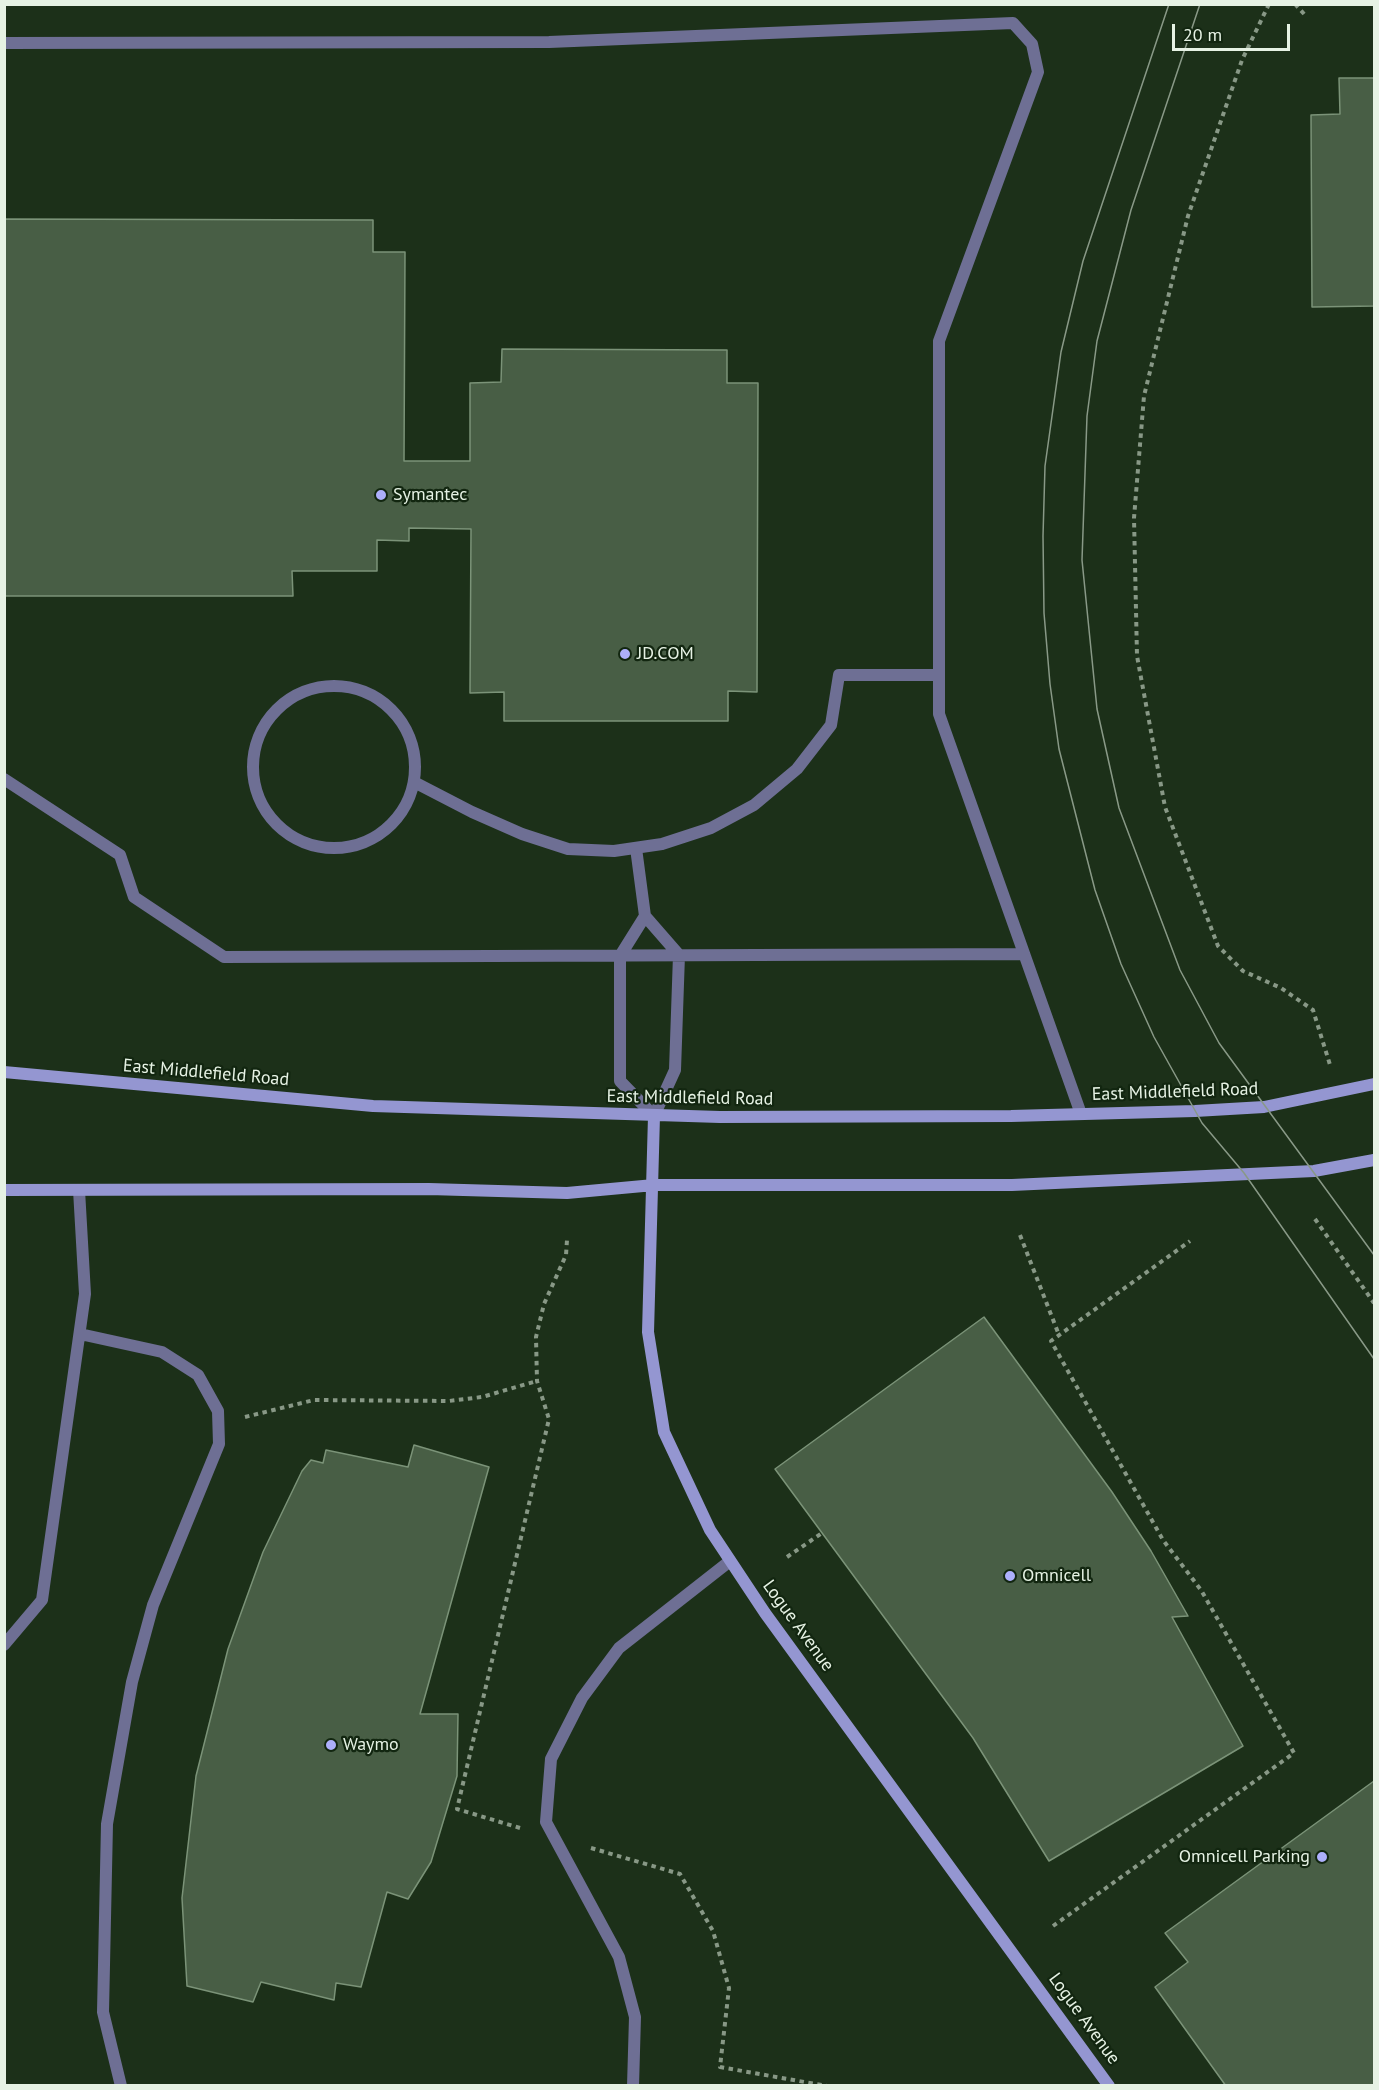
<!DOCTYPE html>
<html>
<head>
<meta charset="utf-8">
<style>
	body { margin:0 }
	#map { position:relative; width:1379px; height:2090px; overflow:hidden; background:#1c3019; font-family:"PT Sans",sans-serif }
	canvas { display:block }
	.frame { position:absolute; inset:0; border:6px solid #e6f2e4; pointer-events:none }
	.scale { position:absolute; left:1172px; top:24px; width:118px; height:27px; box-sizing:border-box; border:3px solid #e6f2e4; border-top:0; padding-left:8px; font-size:18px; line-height:21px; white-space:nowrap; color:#e6f2e4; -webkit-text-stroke:4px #122610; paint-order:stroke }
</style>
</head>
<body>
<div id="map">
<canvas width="1379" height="2090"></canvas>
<div class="frame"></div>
<div class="scale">20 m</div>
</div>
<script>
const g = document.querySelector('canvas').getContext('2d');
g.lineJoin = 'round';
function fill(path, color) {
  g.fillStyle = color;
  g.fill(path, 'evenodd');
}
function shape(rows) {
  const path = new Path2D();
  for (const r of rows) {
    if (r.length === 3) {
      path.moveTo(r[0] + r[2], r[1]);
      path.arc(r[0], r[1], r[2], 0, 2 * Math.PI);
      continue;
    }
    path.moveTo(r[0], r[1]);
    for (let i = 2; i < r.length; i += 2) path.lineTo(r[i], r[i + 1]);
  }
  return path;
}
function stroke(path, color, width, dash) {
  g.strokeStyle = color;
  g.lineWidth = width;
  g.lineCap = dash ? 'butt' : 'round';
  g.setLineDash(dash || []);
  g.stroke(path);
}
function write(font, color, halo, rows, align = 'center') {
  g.font = font + ' "PT Sans",sans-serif';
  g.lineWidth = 4.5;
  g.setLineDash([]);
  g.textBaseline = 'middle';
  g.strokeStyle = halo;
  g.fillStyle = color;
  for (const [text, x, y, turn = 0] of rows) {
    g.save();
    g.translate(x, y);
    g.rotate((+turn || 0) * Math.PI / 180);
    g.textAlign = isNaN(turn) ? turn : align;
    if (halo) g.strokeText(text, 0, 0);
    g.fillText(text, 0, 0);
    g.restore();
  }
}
const building = shape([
	[1339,78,1374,78,1374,306,1312,307,1311,115,1340,114,1339,78],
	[4,219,373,220,373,252,405,252,404,461,470,461,470,383,501,382,502,349,727,350,727,383,758,383,757,692,728,691,728,721,504,721,504,692,470,693,471,529,409,528,409,541,377,540,377,571,292,571,293,596,4,596,4,219],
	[984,1317,1112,1492,1151,1551,1188,1616,1172,1617,1243,1746,1049,1861,973,1738,775,1469,984,1317],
	[414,1445,489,1467,420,1714,458,1714,457,1776,431,1862,408,1899,387,1892,361,1987,336,1983,334,2000,261,1982,253,2002,187,1986,182,1898,196,1776,228,1649,263,1552,302,1471,311,1460,323,1463,326,1450,408,1467,414,1445],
	[1374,1781,1374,2086,1226,2086,1155,1987,1188,1962,1165,1933,1374,1781]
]);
fill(building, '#485e45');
stroke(building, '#7b9378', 1.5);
stroke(shape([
	[1269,4,1242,60,1188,216,1144,396,1134,518,1137,656,1165,807,1218,946,1243,971,1281,988,1313,1010,1331,1068],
	[1295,4,1305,15],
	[1315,1219,1374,1303],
	[1020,1235,1059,1335],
	[245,1417,314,1400,449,1401,482,1397,537,1381],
	[787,1557,822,1533],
	[520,1828,457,1809,549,1419,537,1381,536,1337,544,1304,566,1255,567,1240],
	[591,1848,680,1874,713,1931,729,1988,720,2067,827,2086],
	[1053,1926,1294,1753,1201,1590,1163,1540,1051,1341,1190,1241]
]), '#889886', 4, [4.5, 4.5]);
stroke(shape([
	[4,43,549,42,1013,23,1032,44,1038,72,939,341,939,714,1081,1114],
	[334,767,81],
	[4,779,120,855,134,897,224,957,1024,954],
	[414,782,472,812,522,834,568,849,614,851,662,844,711,828,754,805,797,769,831,725,839,675,939,675],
	[636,848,645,916,679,955,675,1070,654,1116,620,1081,620,956,645,916],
	[80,1334,162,1352,198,1375,218,1411,219,1444,153,1605,132,1682,107,1824,103,2012,121,2086],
	[4,1645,42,1600,85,1294,79,1190],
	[633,2086,635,2017,619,1957,546,1822,551,1759,582,1698,619,1648,730,1561]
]), '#6e6f94', 12);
stroke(shape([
	[4,1072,373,1106,720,1117,1011,1116,1195,1111,1264,1107,1374,1084],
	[654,1116,648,1332,664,1432,710,1530,765,1613,1109,2086],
	[4,1190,429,1189,567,1193,654,1185,1012,1185,1314,1171,1374,1160]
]), '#9496d1', 12);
stroke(shape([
	[1169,4,1083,261,1061,352,1045,466,1043,536,1044,613,1050,684,1059,749,1095,890,1121,964,1154,1037,1202,1123,1244,1173,1374,1359],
	[1200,4,1131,210,1097,341,1087,416,1082,560,1097,709,1119,808,1180,970,1219,1043,1374,1255]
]), '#899987', 1.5);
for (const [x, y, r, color] of [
	[381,495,6,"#adaffb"],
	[625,654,6,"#adaffb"],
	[1010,1576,6,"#adaffb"],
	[331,1745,6,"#adaffb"],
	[1322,1857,6,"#adaffb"]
]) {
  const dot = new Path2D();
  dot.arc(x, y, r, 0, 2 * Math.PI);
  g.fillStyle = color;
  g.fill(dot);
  stroke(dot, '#122610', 2);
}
write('18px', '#e6f2e4', '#122610', [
	["Symantec",393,495],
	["JD.COM",637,654],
	["Omnicell",1022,1576],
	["Waymo",343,1745],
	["Omnicell Parking",1310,1857,"right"]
], 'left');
write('18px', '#e6f2e4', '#122610', [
	["East Middlefield Road",206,1073,5],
	["East Middlefield Road",1175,1092,-2],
	["East Middlefield Road",690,1098,1],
	["Logue Avenue",798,1626,54],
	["Logue Avenue",1084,2019,54]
]);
</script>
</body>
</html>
